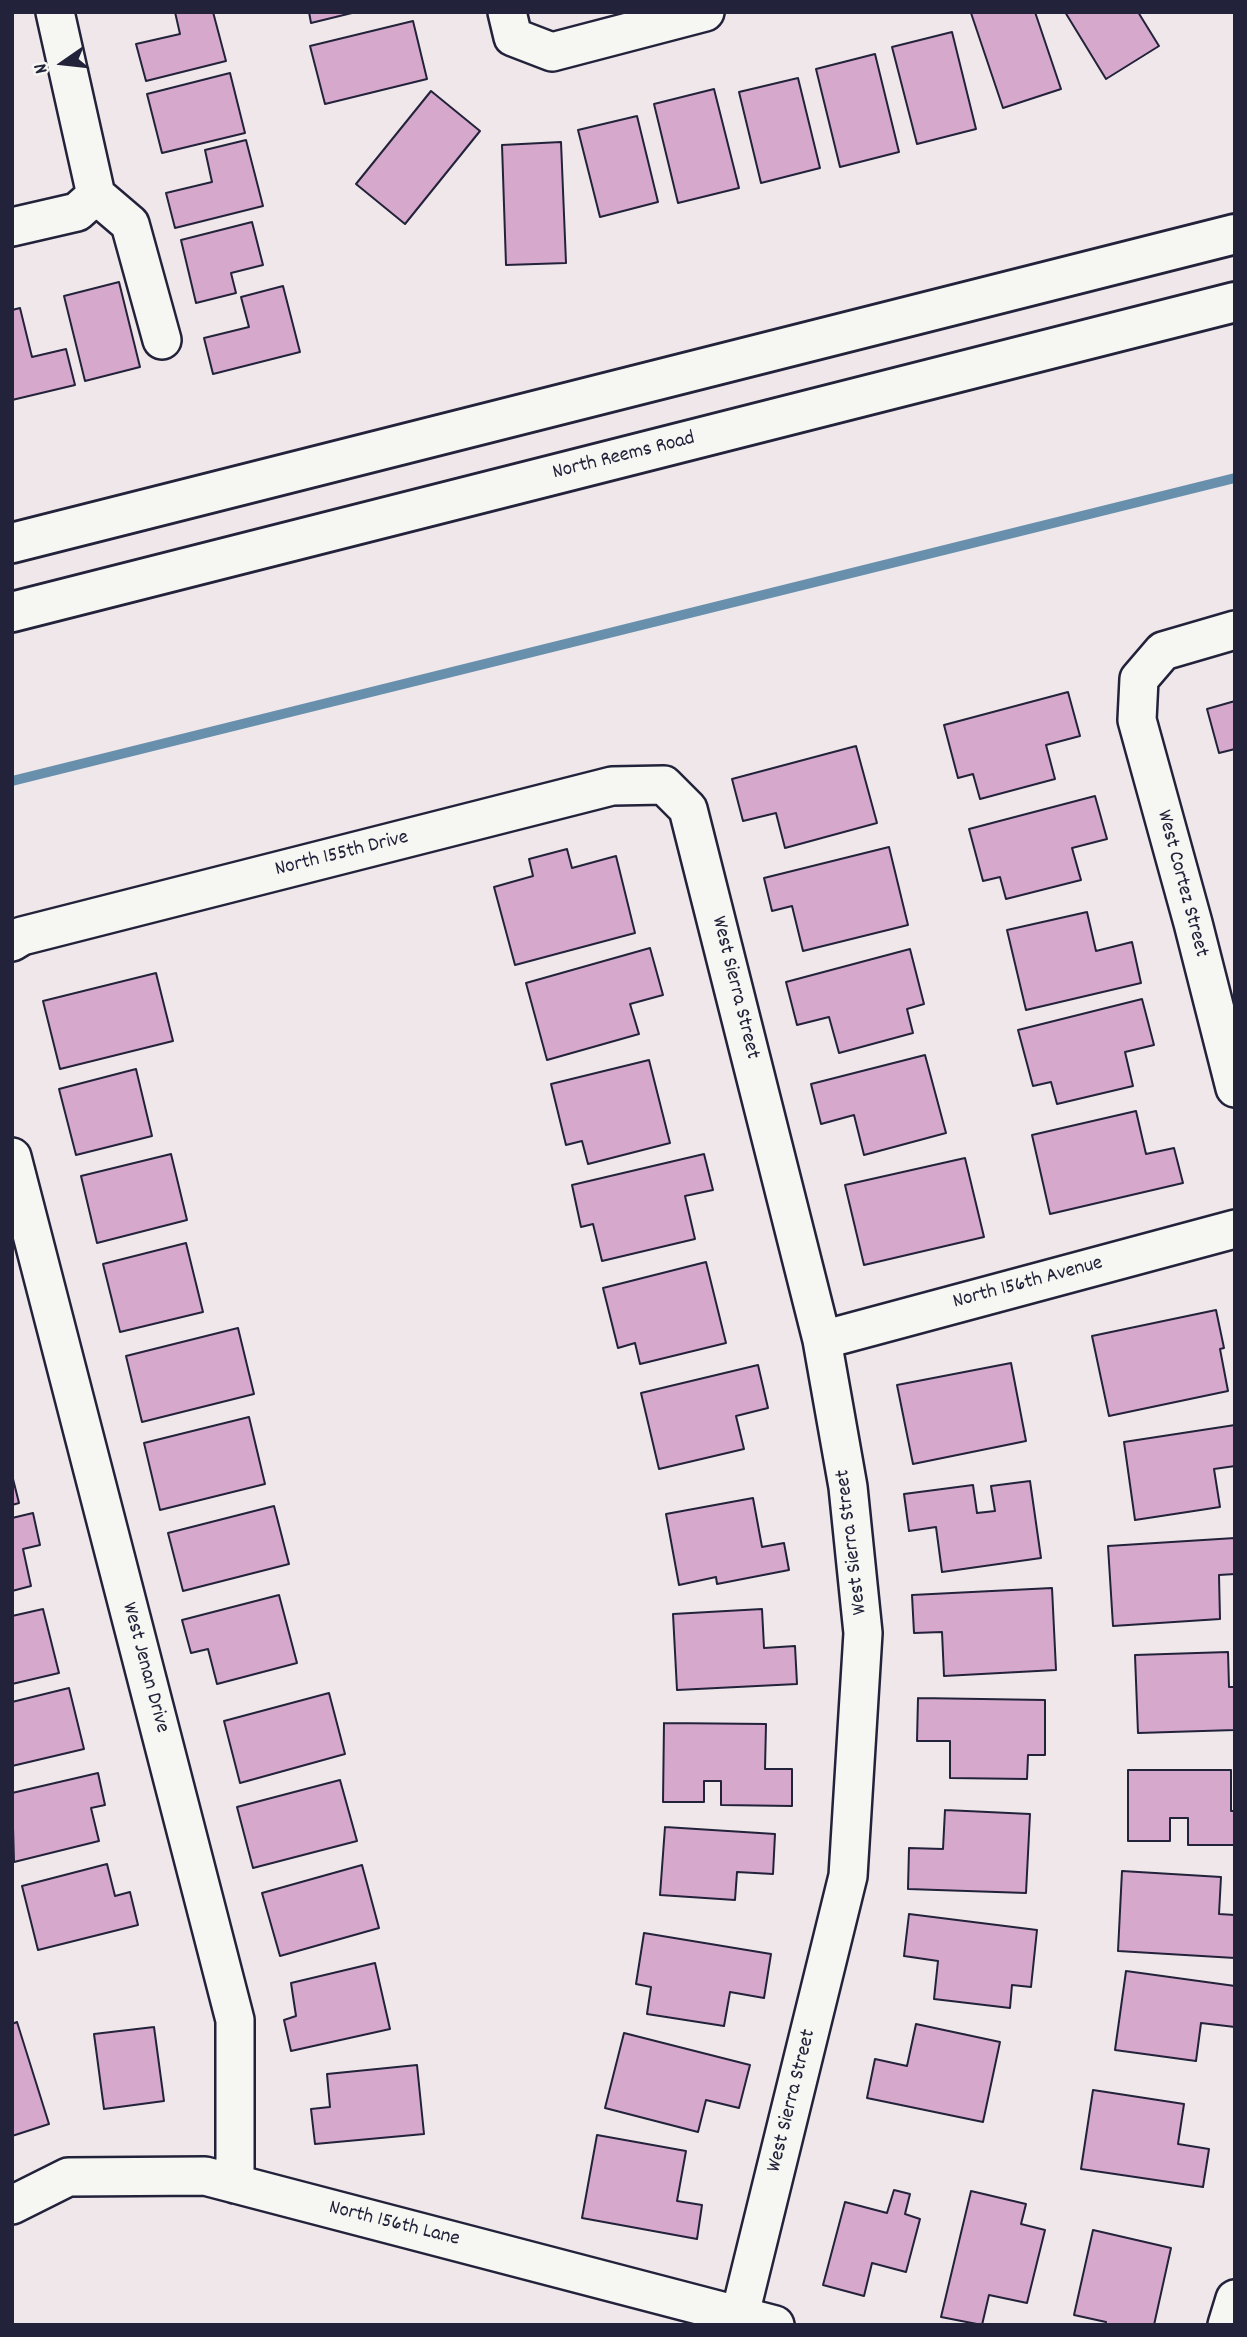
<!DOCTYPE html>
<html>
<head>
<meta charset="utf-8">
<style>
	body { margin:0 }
	#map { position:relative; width:1247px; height:2337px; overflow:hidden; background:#f0e7ea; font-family:Dekko,sans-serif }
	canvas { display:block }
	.frame { position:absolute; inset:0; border:14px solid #22223b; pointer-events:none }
	.north { position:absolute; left:28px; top:28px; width:70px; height:70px; -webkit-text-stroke:5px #f6f6f2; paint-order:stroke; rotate:256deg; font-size:19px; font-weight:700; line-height:28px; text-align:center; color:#22223b }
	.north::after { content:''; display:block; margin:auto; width:24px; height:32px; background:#22223b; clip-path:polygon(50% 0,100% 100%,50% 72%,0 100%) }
</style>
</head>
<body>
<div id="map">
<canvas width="1247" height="2337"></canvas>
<div class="frame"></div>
<div class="north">N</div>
</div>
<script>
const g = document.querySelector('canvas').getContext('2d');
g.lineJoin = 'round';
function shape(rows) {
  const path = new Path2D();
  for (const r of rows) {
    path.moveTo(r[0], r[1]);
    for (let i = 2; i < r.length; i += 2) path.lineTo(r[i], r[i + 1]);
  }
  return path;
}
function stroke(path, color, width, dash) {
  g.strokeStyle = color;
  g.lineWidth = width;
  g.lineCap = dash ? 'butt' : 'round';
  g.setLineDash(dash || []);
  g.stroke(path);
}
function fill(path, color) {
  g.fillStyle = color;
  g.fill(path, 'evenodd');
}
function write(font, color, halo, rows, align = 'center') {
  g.font = font + ' Dekko,sans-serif';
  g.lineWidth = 7;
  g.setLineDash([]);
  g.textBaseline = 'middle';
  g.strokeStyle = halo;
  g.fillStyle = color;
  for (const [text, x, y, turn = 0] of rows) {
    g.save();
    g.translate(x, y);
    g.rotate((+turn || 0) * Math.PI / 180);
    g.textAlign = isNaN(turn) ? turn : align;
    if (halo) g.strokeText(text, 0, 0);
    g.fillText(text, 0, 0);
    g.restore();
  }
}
stroke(shape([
	[12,781,1235,478]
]), '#6890ad', 10);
const building = shape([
	[175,12,213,12,226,61,146,81,136,44,180,34,175,12],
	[309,12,356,12,311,23,309,12],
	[1035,12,1061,89,1003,108,971,13,1035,12],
	[1065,12,1138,12,1159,46,1106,79,1065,12],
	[413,21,427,79,325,104,310,46,413,21],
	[952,32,976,129,917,144,892,47,952,32],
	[875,54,899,152,840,167,816,69,875,54],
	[230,73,245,133,162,153,147,94,230,73],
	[798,78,820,168,761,183,739,92,798,78],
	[714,89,739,188,678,203,654,104,714,89],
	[431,91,480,131,405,224,356,184,431,91],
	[637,116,658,202,600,217,578,130,637,116],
	[246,140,263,206,175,228,166,193,212,182,205,150,246,140],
	[561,142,566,263,506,265,502,145,561,142],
	[252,222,263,265,231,273,236,293,196,303,181,240,252,222],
	[119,282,140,367,85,381,64,296,119,282],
	[283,286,300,352,213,374,204,338,249,327,241,297,283,286],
	[20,308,32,357,66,349,75,385,12,400,12,310,20,308],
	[1068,692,1080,736,1046,745,1055,779,980,799,973,774,958,778,944,725,1068,692],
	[1235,701,1235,749,1219,753,1207,709,1235,701],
	[856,746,877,823,785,848,776,813,743,821,732,779,856,746],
	[1095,796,1107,839,1072,848,1081,880,1006,899,1000,877,983,881,969,829,1095,796],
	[889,847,908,925,803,951,792,906,772,911,764,878,889,847],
	[567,849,572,868,616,856,635,933,515,965,494,887,533,876,529,859,567,849],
	[1087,912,1096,951,1132,942,1141,983,1026,1010,1007,930,1087,912],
	[650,948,663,995,630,1004,639,1034,547,1060,526,983,650,948],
	[910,949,924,1004,907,1009,913,1033,839,1053,829,1017,797,1025,786,982,910,949],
	[156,973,173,1041,60,1069,43,1001,156,973],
	[1142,999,1154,1045,1125,1052,1133,1086,1057,1104,1051,1082,1033,1086,1018,1030,1142,999],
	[925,1055,946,1133,864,1155,854,1115,821,1124,811,1084,925,1055],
	[649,1060,670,1143,588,1164,582,1141,566,1145,551,1084,649,1060],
	[136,1069,152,1136,76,1155,59,1089,136,1069],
	[1136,1111,1146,1154,1174,1148,1183,1183,1050,1214,1032,1135,1136,1111],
	[171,1154,187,1220,97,1243,81,1176,171,1154],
	[704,1154,713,1190,685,1196,695,1239,602,1261,593,1224,581,1227,572,1185,704,1154],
	[965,1158,984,1237,864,1265,845,1185,965,1158],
	[186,1243,203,1312,120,1332,103,1264,186,1243],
	[706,1262,726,1343,640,1364,635,1343,618,1348,603,1288,706,1262],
	[1216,1310,1224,1348,1220,1349,1228,1391,1109,1416,1092,1336,1216,1310],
	[238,1328,254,1394,142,1422,126,1356,238,1328],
	[1011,1363,1026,1441,913,1464,897,1385,1011,1363],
	[758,1365,768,1408,736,1416,744,1449,659,1469,641,1393,758,1365],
	[249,1417,265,1484,160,1510,144,1443,249,1417],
	[1235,1425,1235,1466,1214,1469,1220,1507,1135,1520,1124,1442,1235,1425],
	[12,1475,19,1503,12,1505,12,1475],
	[1030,1481,1041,1558,942,1572,936,1527,909,1531,904,1494,973,1485,977,1513,995,1511,991,1486,1030,1481],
	[753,1498,762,1547,784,1543,789,1570,717,1584,716,1577,679,1585,666,1514,753,1498],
	[274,1506,289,1564,183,1591,168,1533,274,1506],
	[33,1513,40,1545,23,1549,31,1586,12,1591,12,1518,33,1513],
	[1235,1538,1235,1574,1219,1575,1220,1619,1113,1626,1108,1546,1235,1538],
	[1052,1588,1056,1670,944,1676,942,1632,914,1633,912,1595,1052,1588],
	[279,1595,297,1663,217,1684,208,1649,191,1653,182,1620,279,1595],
	[43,1609,59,1673,12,1684,12,1616,43,1609],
	[762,1609,764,1648,795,1646,797,1684,677,1690,673,1614,762,1609],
	[1228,1652,1229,1687,1235,1687,1235,1730,1138,1733,1135,1655,1228,1652],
	[69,1688,84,1749,12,1766,12,1702,69,1688],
	[329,1693,345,1754,240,1783,224,1721,329,1693],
	[918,1698,1045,1700,1045,1755,1028,1755,1027,1779,950,1778,950,1741,917,1741,918,1698],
	[664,1723,766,1724,765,1769,792,1769,792,1806,721,1805,721,1781,704,1781,704,1802,663,1802,664,1723],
	[1128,1770,1231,1770,1231,1811,1235,1811,1235,1845,1188,1845,1188,1818,1170,1818,1170,1841,1128,1841,1128,1770],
	[98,1773,105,1805,91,1808,99,1841,14,1862,12,1793,98,1773],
	[340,1780,357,1841,253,1868,237,1807,340,1780],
	[945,1810,1030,1814,1026,1893,908,1889,909,1848,943,1849,945,1810],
	[665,1827,775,1834,773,1874,737,1872,735,1900,660,1895,665,1827],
	[107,1864,115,1896,130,1892,138,1925,38,1950,22,1886,107,1864],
	[362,1865,379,1928,280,1956,262,1893,362,1865],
	[1122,1871,1221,1877,1219,1914,1235,1915,1235,1958,1118,1951,1122,1871],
	[909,1914,1037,1930,1031,1987,1012,1985,1010,2008,934,1999,938,1961,904,1956,909,1914],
	[644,1933,771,1954,764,1998,730,1992,724,2026,647,2014,651,1987,636,1984,644,1933],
	[375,1963,390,2029,291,2051,284,2020,296,2016,291,1983,375,1963],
	[1126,1971,1235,1986,1235,2027,1201,2023,1196,2061,1115,2050,1126,1971],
	[17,2022,49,2124,12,2136,12,2024,17,2022],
	[916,2024,1000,2042,983,2122,867,2098,875,2059,907,2066,916,2024],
	[154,2027,164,2101,104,2109,94,2034,154,2027],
	[624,2033,750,2065,739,2108,706,2100,698,2132,605,2108,624,2033],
	[417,2065,424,2134,315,2144,311,2109,330,2107,327,2074,417,2065],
	[1093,2090,1184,2104,1178,2144,1209,2149,1203,2187,1081,2169,1093,2090],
	[597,2135,686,2151,677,2201,702,2205,697,2239,582,2218,597,2135],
	[894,2190,910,2194,905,2214,920,2219,906,2272,872,2263,864,2296,823,2285,845,2202,887,2213,894,2190],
	[971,2191,1026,2204,1021,2224,1045,2230,1027,2303,989,2295,982,2325,941,2317,971,2191],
	[1093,2230,1171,2248,1154,2325,1105,2325,1106,2322,1074,2315,1093,2230]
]);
fill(building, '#d6a9cc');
stroke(building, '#22223b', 2);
const minor = shape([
	[55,12,96,195],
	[507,12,513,37,552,52,705,12],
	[96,195,130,224,162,340],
	[12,227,77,212,96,195],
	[1235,630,1163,651,1139,679,1137,720,1193,923,1235,1088],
	[12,942,22,936,612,786,664,785,688,809,822,1340,848,1487,863,1633,848,1876,740,2314],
	[12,1157,235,2020,235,2184],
	[822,1340,1235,1229],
	[12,2205,68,2177,205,2176,775,2325],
	[1227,2325,1235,2299]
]);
const major = shape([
	[12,543,1235,234],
	[12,612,1235,302]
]);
stroke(minor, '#22223b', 42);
stroke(major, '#22223b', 44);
stroke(minor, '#f6f6f2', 37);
stroke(major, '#f6f6f2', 38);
write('21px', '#22223b', '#f6f6f2', [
	["North Reems Road",624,457,-14],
	["North 155th Drive",342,855,-14],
	["West Cortez Street",1181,884,75],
	["West Sierra Street",734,988,76],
	["North 156th Avenue",1028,1284,-15],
	["West Sierra Street",853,1542,-97],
	["West Jenan Drive",144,1668,75],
	["West Sierra Street",793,2101,-76],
	["North 156th Lane",394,2225,14]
]);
</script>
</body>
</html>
